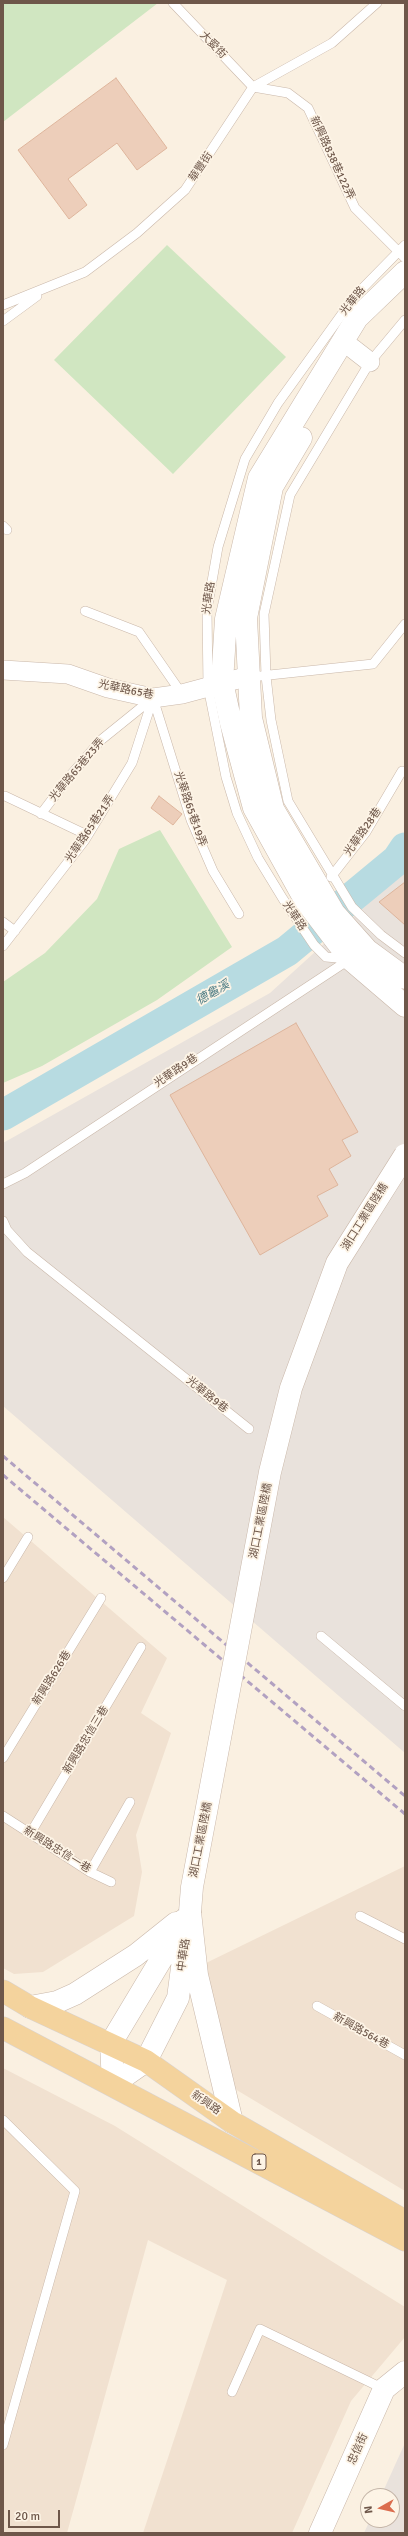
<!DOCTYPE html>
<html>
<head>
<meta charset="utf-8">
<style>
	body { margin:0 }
	#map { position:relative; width:408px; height:2536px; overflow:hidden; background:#faf0e1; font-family:Signika,sans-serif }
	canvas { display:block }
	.frame { position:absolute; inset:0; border:4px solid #6e574a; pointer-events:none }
	.north { position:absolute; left:360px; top:2488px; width:40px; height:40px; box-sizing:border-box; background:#fdf4e6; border:1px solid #c4b5a8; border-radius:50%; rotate:262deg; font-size:11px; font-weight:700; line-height:16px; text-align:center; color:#6e574a }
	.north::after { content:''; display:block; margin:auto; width:14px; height:18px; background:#db6d4e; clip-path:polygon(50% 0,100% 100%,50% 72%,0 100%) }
	.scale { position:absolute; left:8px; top:2510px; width:52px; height:18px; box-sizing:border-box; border:2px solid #6e574a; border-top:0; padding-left:5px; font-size:12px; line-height:14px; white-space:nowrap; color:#6e574a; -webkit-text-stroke:3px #fdf4e6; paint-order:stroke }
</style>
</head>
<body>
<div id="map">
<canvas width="408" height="2536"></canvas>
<div class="frame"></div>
<div class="north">N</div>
<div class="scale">20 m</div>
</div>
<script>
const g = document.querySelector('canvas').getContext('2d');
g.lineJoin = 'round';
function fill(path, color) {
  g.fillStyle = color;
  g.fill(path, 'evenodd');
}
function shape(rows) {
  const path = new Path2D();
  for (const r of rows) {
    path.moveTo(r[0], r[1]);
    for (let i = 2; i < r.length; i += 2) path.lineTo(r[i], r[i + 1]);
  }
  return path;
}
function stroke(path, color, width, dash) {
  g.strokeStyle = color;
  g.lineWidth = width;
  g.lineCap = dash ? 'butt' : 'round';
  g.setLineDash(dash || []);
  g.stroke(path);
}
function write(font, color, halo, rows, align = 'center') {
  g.font = font + ' Signika,"Noto Sans TC",sans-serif';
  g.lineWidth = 3.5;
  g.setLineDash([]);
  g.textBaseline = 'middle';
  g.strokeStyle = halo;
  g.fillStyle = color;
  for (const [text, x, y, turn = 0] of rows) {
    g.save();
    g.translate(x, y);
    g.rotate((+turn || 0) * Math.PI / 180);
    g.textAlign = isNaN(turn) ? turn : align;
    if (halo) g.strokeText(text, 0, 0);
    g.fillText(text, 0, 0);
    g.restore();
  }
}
fill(shape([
	[3,1517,167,1658,141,1713,171,1733,136,1835,142,1872,134,1916,43,1972,14,1974,3,1968],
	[405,1866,405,2191,230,2086,206,1963],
	[3,2068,115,2126,405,2307,405,2337,351,2401,292,2533,143,2533,227,2280,148,2240,67,2533,3,2533]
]), '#f1e1d0');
fill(shape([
	[405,870,405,1753,3,1406,3,1143,270,993],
	[405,2443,405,2533,364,2533,370,2520,392,2520,392,2496,381,2496]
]), '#e9e2dc');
fill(shape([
	[3,3,158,3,3,122],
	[167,245,286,357,173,474,54,360],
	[160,830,232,947,157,1000,42,1066,3,1083,3,982,45,953,97,899,119,849]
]), '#d0e6c1');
stroke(shape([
	[3,1115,287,951,397,860,405,848]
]), '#b7dbe1', 31);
const building = shape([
	[116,78,167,148,137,170,117,143,68,179,87,205,69,219,18,150,116,78],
	[159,796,182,814,173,825,151,808,159,796],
	[405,882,405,925,379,902,405,882],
	[296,1023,358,1132,342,1140,351,1156,329,1169,338,1185,317,1196,328,1216,260,1255,170,1095,296,1023]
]);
fill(building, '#edceba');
stroke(building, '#deb59c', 1);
const service = shape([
	[173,3,253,87,288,93,308,108,355,208,405,258],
	[3,305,85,272,137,233,185,190,253,87,332,43,377,3],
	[405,320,370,362,290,495,264,614,266,676,271,720,288,801,352,907,381,935,405,953],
	[3,321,37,296],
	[3,526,7,530],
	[85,611,139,632,182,694],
	[260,676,373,664,405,624],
	[153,698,191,820,213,871,239,914],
	[5,796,87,835],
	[41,814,69,777,101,740,153,698],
	[331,877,366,832,402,771],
	[3,922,15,931],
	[3,946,85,840,132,763,153,698],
	[349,959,326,957,314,945,283,899,258,858,237,813,226,777,208,687,207,610,218,547,245,459,278,403,355,296,405,245],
	[3,1184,25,1173,347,961],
	[3,1221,7,1230,27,1252,249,1429],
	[3,1578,28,1537],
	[321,1636,405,1706],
	[3,1758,101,1598],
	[3,1816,90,1872,111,1882],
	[30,1834,141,1647],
	[90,1872,130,1802],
	[360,1916,405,1939],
	[317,2006,405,2055],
	[3,2120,75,2191,3,2445],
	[232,2392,260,2329,384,2389]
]);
const minor = shape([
	[352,348,370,362],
	[3,670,68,674,108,688,153,698,182,694,249,676]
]);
const tertiary = shape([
	[405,272,357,318,259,478,226,619,222,682,231,723,254,808,305,900,350,959,405,1006],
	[301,438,272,487,246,618,251,718,273,809,334,913,367,950,405,978],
	[190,1912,197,1975,232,2122],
	[30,2007,57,2002,75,1994,136,1955,176,1923],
	[113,2084,146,2061,178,1998,185,1945],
	[113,2084,111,2043,186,1918],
	[320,2533,384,2389,405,2372]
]);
const primary = shape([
	[3,1991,30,2007,146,2061,232,2122,405,2221],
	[3,2028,405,2240]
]);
stroke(service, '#c9b7a9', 10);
stroke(minor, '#c9b7a9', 20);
stroke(tertiary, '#c9b7a9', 23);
stroke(primary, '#d9d3d0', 23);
stroke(service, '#fff', 9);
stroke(minor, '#fff', 19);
stroke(tertiary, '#fff', 22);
stroke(primary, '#f4d39d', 22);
stroke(shape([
	[3,1456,405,1796],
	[3,1475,405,1814]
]), '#b2a1c1', 3, [6, 4]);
const tertiaryBridge = shape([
	[190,1912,192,1887,270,1472,291,1388,337,1263,405,1155]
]);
stroke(tertiaryBridge, '#c9b7a9', 23, []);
stroke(tertiaryBridge, '#fff', 22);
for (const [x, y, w] of [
	[259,2162,14]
]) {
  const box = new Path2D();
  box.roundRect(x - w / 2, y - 8, w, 16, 3);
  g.fillStyle = '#fdf4e6';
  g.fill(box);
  stroke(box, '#6e574a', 1);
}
write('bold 10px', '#6e574a', null, [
	["1",259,2162]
]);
write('11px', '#6e574a', '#fdf4e6', [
	["大愛街",213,45,46],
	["新興路838巷122弄",332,158,65],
	["華豐街",201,167,-56],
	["光華路",353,301,-51],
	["光華路",209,598,-82],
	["光華路65巷",126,690,12],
	["光華路65巷23弄",77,770,-50],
	["光華路65巷19弄",190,809,71],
	["光華路65巷21弄",90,829,-56],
	["光華路28巷",363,832,-55],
	["光華路",294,916,56],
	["光華路9巷",176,1071,-34],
	["湖口工業區陸橋",365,1217,-58],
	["光華路9巷",207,1395,39],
	["湖口工業區陸橋",261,1521,-79],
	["新興路626巷",52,1678,-58],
	["新興路忠信三巷",86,1740,-59],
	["湖口工業區陸橋",201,1840,-79],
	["新興路忠信一巷",57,1850,32],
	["中華路",184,1955,-82],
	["新興路564巷",361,2031,29],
	["新興路",206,2103,35],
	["忠信街",358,2449,-66]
]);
write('italic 12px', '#467780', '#fdf4e6', [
	["德龜溪",213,993,-30]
]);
</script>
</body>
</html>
